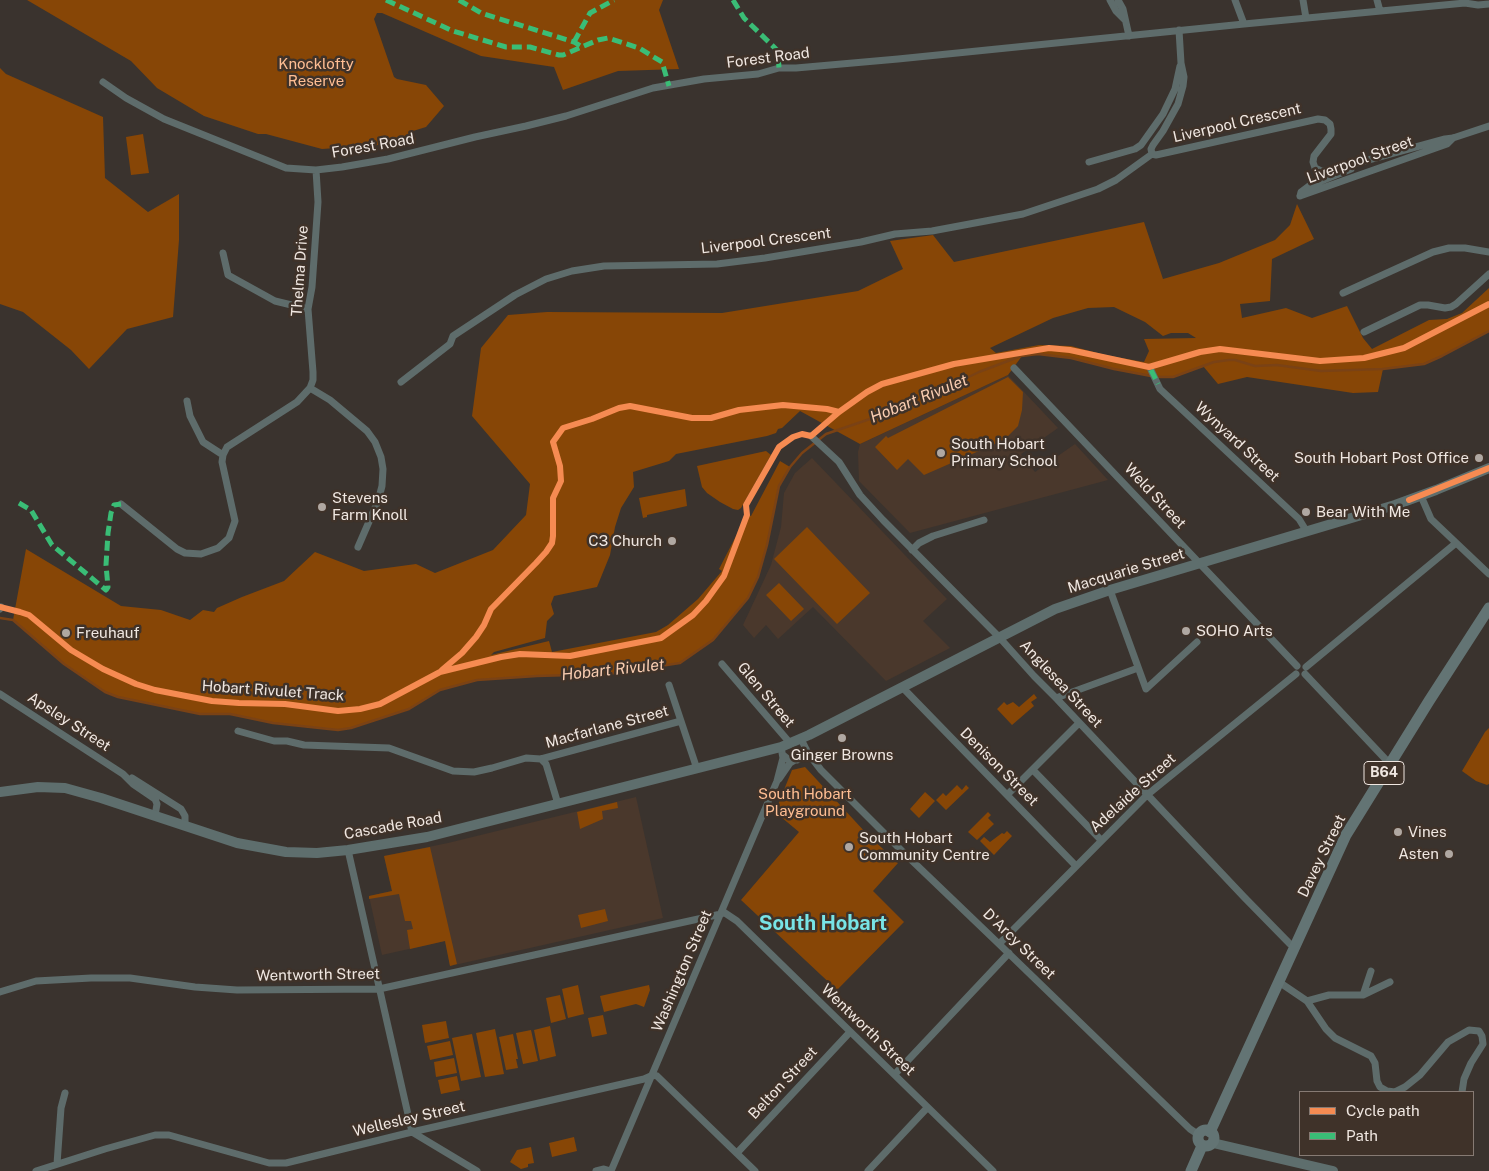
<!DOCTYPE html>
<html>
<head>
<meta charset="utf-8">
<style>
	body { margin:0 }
	#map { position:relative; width:1489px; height:1171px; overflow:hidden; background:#3a332e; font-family:"Public Sans",sans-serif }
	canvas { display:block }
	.legend { position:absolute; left:1299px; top:1091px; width:175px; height:65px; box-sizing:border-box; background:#3f3229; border:1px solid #867a73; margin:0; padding:6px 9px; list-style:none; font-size:15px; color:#f0e7e1 }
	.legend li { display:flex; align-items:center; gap:10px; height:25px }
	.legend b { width:25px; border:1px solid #867a73 }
</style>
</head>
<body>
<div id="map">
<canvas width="1489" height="1171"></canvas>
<ul class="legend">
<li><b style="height:6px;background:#f68b52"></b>Cycle path</li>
<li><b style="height:6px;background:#3abd76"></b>Path</li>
</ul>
</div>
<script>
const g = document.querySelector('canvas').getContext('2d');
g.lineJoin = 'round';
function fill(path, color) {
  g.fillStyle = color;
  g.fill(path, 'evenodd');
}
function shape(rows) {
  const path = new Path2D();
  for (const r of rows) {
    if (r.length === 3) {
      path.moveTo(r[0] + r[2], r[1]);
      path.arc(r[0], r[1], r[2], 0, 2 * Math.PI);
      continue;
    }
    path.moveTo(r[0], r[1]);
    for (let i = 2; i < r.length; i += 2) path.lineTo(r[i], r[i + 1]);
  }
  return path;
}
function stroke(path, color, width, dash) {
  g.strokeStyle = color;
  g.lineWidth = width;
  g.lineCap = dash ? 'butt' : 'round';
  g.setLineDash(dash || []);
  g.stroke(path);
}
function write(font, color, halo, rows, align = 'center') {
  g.font = font + ' "Public Sans",sans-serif';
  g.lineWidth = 5;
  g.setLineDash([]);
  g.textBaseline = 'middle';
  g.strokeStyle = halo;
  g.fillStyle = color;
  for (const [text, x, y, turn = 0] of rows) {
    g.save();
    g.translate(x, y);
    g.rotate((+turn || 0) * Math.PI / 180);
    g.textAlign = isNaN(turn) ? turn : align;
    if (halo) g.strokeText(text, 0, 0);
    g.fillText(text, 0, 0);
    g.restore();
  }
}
fill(shape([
	[1008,375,1058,428,1021,454,1035,472,1075,444,1108,480,910,533,859,481,858,452,860,444],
	[812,458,947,599,923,621,950,648,886,681,813,607,778,639,766,625,754,638,743,625,771,565,781,527,784,493,795,473],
	[636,797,663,918,450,966,445,941,382,955,369,896,392,891,384,856,448,843]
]), '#4a382c');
fill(shape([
	[27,0,663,0,659,10,679,69,618,71,563,90,554,67,481,56,382,13,377,13,374,19,394,77,397,79,426,85,444,106,426,127,413,131,416,140,407,143,322,149,266,134,258,134,204,116,157,88,131,61],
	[0,68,6,74,103,117,105,178,148,212,179,194,179,240,173,317,127,329,89,369,71,350,23,312,0,304],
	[143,134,149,173,131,175,126,137],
	[1297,204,1314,239,1272,259,1270,301,1240,304,1242,318,1286,308,1312,318,1347,306,1363,338,1372,349,1429,320,1447,319,1462,313,1489,288,1489,331,1442,356,1424,364,1383,369,1378,392,1353,393,1247,377,1218,384,1203,366,1173,377,1161,377,1114,369,1071,358,1038,354,1022,356,1008,375,860,444,800,411,782,428,778,429,776,433,767,436,676,454,669,461,633,472,634,487,621,508,615,527,610,555,597,587,554,596,551,604,554,614,547,621,545,638,494,652,491,655,549,641,552,652,656,632,668,625,698,599,722,571,719,569,735,538,747,515,751,516,780,461,790,467,779,486,767,545,758,577,748,598,713,640,680,663,608,674,537,676,477,680,440,690,409,709,351,728,338,730,273,723,230,714,200,714,118,697,105,692,64,664,13,620,26,549,121,606,161,610,190,620,203,610,214,612,217,608,242,597,284,581,315,552,364,571,416,564,435,573,493,550,526,515,530,484,472,416,481,348,508,315,547,312,722,313,858,291,903,269,890,241,933,235,954,262,1144,222,1163,279,1219,263,1275,240,1290,225],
	[1114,307,1145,322,1163,336,1171,333,1188,333,1196,338,1144,339,1149,351,1144,362,1105,355,1071,346,1039,345,996,353,990,348,1053,318,1088,308],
	[1008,377,1023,392,1022,410,1018,426,1004,440,924,475,908,459,897,470,875,447,886,436,888,438],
	[766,451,771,455,741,508,738,510,733,509,720,502,707,493,702,487,697,466],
	[685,489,687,506,647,515,647,517,643,518,639,498],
	[807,527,870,593,837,624,774,559],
	[779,583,804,609,791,621,766,595],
	[1034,694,1037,698,1031,702,1034,706,1012,725,997,709,1004,702,1007,705,1013,702,1019,707],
	[1489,728,1489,784,1487,785,1476,781,1462,771,1485,732],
	[805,767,866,833,898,863,873,891,904,922,837,990,741,900,799,832,775,812,792,770],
	[957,785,962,790,966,785,969,788,946,810,936,800,943,793,946,796],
	[925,792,935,801,919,818,910,809],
	[617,802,618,808,602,811,603,819,580,829,577,812],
	[988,812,991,815,988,818,994,824,977,840,968,832],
	[1007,831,1012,836,994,855,980,841,984,837,990,842,1002,833,1004,834],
	[430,847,457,964,450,966,445,941,410,949,407,930,413,929,411,921,405,921,399,894,369,899,369,896,392,891,384,856],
	[605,909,608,921,581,928,578,915],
	[578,985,584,1014,568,1018,562,989],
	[649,985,650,990,644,1007,636,1004,604,1012,600,996],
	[560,995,566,1019,551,1023,546,998],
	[603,1015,607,1034,592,1037,588,1018],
	[446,1021,449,1038,425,1043,422,1025],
	[550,1026,556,1056,540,1060,534,1030],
	[495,1029,504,1074,485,1077,476,1033],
	[531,1030,538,1061,523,1064,516,1033],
	[472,1034,481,1077,461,1081,452,1038],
	[513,1034,518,1059,516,1059,518,1068,506,1070,499,1037],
	[450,1041,453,1055,430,1060,427,1046],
	[454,1058,457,1073,436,1077,434,1062],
	[457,1076,460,1090,441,1094,438,1080],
	[574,1137,577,1151,552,1157,549,1143],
	[531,1147,534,1163,528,1164,528,1167,521,1169,510,1162,517,1150]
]), '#874606');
stroke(shape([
	[1157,377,1173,377,1214,362,1229,360,1235,360,1255,366,1277,365,1321,371,1383,369,1424,364,1442,356,1489,331],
	[0,618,13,620,64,664,105,692,118,697,200,714,230,714,273,723,338,730,351,728,409,709,440,690,477,680,537,676,608,674,680,663,713,640,748,598,758,577,767,545,779,486,790,467,802,453,826,434,911,405,979,372,1021,356,1038,354,1071,358,1114,369,1151,376]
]), '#7a4215', 2.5);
stroke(shape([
	[1110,0,1116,11,1124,19],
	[1118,0,1123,9,1129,36],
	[1235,0,1244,24],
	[1303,0,1306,18],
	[1377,0,1380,11],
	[1179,30,1181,63,1184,77,1183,86,1178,104,1163,131,1153,145,1151,149,1152,154,1156,155,1318,119,1325,120,1330,124,1331,129,1331,134,1314,156,1313,162,1315,168,1321,171,1328,171,1445,139,1453,138,1489,126],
	[103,82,126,98,164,119,286,168,316,170,342,167,388,159,475,137,526,126,566,116,653,88,704,79,758,74,779,68,796,68,898,59,1244,24,1465,3,1478,5,1489,4],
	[1089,162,1135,149,1141,145,1163,114,1175,89,1180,66],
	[316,170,318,202,312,287,308,309,313,372,313,380,310,388,330,400,367,431,375,442,381,457,383,469,382,486,378,501,358,547],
	[1300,196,1447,144,1453,138],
	[1300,196,1301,192,1309,186,1351,169],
	[223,253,228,275,275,301,308,309],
	[1343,293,1433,252,1449,248,1465,248,1489,252],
	[1364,332,1420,305,1428,305,1445,308,1451,307,1456,304,1489,274],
	[1014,368,1297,666],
	[1151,370,1160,389,1299,519,1307,532],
	[401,382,450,344,453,336,515,295,546,279,572,271,604,266,717,264,765,258,861,242,895,234,932,231,1023,214,1098,189,1116,180,1152,154],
	[187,401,190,416,203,442,223,455],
	[811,436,839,462,860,495,883,520,999,637,1034,676,1056,698,1244,897,1290,944,1296,946],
	[1421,496,1431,519,1489,574],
	[121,504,177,549,185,553,201,554,218,548,229,538,235,521,222,462,223,455,227,447,297,402,310,388],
	[912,550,919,543,933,536,984,520],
	[1110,590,1146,689,1197,642],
	[0,609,1,607],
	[722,664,790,743],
	[1306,667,1456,543],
	[1305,674,1390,764],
	[669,685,697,769],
	[902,687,1076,866],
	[0,694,123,774,133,784,155,799,157,804,155,816],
	[1056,698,1138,668],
	[238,731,274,741,287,741,304,745,389,748,453,771,474,772,492,768,526,758,541,759,681,721],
	[801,739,808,753,821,770,903,852,999,944,1190,1129,1199,1135],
	[783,755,789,760,797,760,803,756,806,749],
	[541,759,546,764,558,804],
	[1033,770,1101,840],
	[132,778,181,809,185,816,185,826],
	[779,779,790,763,795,760],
	[1007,795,1079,723],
	[348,850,412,1132,477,1171],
	[722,911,737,921,993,1171],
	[999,944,1147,795,1296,674],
	[1279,982,1307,1001,1326,1029,1335,1038,1371,1056,1375,1063,1377,1081,1380,1087,1387,1091,1395,1092,1405,1087,1420,1075,1448,1042,1469,1030,1479,1031,1482,1036,1483,1044,1471,1063,1464,1079,1462,1092],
	[0,992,36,981,91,978,130,978,195,987,237,990,379,989,721,914],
	[1363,995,1371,971],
	[1307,1001,1329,995,1363,995,1390,982],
	[895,1074,1009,953],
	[737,1153,850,1032],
	[57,1164,61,1108,65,1093],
	[36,1171,105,1149,155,1135,169,1135,269,1163,286,1163,412,1132,644,1079,653,1075,657,1076,755,1171],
	[596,1171,604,1169,611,1171],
	[611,1171,777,781,783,758,781,747],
	[868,1171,927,1108]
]), '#5e6c6b', 7);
stroke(shape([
	[0,792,38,787,65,788,101,798,237,843,286,852,317,853,348,850,427,837,781,747,809,735,1055,609,1110,590,1395,505,1436,490,1489,468],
	[1213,1143,1333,1171]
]), '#5e6e6d', 10);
stroke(shape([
	[1206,1138,8],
	[1210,1132,1346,835,1429,701,1489,608],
	[1191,1171,1202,1146]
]), '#637474', 11);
stroke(shape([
	[386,0,453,31,506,47,530,47,559,55,563,55,598,40,608,38,639,48,662,62,669,86],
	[459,0,481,13,574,42,582,47],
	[733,0,744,18,778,51,779,68],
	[574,42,590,13,614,0],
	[1151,370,1158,384],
	[19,503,31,510,52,545,106,590,108,587,106,565,108,533,111,513,114,505,121,504]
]), '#3abd76', 5, [10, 5]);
stroke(shape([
	[1409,500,1489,468],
	[0,607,20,612,29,615,71,650,103,669,136,684,155,690,212,701,239,703,285,704,338,711,360,709,380,704,440,672,501,657,520,654,570,656,661,638,693,615,706,601,724,576,747,515,746,505,779,447,793,437,802,434,811,436,839,412,867,392,882,384,954,364,1049,348,1070,350,1149,367,1200,352,1220,349,1320,361,1364,358,1404,348,1489,304],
	[442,670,462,653,476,637,484,625,491,609,536,563,546,552,552,543,553,536,553,498,561,481,560,466,553,442,563,428,592,419,619,408,630,406,692,418,711,418,739,410,783,405,827,409,839,412]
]), '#f68b52', 6);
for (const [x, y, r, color] of [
	[941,453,5,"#b0a8a2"],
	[1479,458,5,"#b0a8a2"],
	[322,507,5,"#b0a8a2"],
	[1306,512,5,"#b0a8a2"],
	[672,541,5,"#b0a8a2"],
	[1186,631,5,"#b0a8a2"],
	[66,633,5,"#b0a8a2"],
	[842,738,5,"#b0a8a2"],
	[1398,832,5,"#b0a8a2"],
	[849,847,5,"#b0a8a2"],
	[1449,854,5,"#b0a8a2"]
]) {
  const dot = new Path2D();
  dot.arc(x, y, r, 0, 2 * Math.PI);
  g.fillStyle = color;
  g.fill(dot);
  stroke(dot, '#3f3229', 2);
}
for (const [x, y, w] of [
	[1384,773,40]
]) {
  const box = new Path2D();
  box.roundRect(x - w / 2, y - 11.5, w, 23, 4);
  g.fillStyle = '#3f3229';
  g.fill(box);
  stroke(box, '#f0e7e1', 1);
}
write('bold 14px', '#f0e7e1', null, [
	["B64",1384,773]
]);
write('15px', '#f0e7e1', '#3f3229', [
	["Forest Road",768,58,-7],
	["Liverpool Crescent",1237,123,-13],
	["Forest Road",373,146,-10],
	["Liverpool Street",1360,160,-20],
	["Liverpool Crescent",766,241,-7],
	["Thelma Drive",300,271,-86],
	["Wynyard Street",1237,442,43],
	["Weld Street",1155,496,47],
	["Macquarie Street",1126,571,-17],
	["Anglesea Street",1061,684,47],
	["Hobart Rivulet Track",273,691,4],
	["Glen Street",766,695,50],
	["Apsley Street",69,722,33],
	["Macfarlane Street",607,727,-15],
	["Denison Street",999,767,45],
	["Adelaide Street",1133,793,-42],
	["Cascade Road",393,826,-10],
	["Davey Street",1322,856,-64],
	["D'Arcy Street",1019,944,44],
	["Washington Street",682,971,-67],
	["Wentworth Street",318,975,-1],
	["Wentworth Street",868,1030,44],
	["Belton Street",783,1083,-47],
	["Wellesley Street",409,1119,-13]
]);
write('15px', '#ffbe93', '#3f3229', [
	["Knocklofty",316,64],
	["Reserve",316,81],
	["South Hobart",805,794],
	["Playground",805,811]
]);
write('15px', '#f0e7e1', '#3f3229', [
	["South Hobart",951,444],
	["Primary School",951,461],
	["South Hobart Post Office",1469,458,"right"],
	["Stevens",332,498],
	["Farm Knoll",332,515],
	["Bear With Me",1316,512],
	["C3 Church",662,541,"right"],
	["SOHO Arts",1196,631],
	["Freuhauf",76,633],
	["Ginger Browns",842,755,"center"],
	["Vines",1408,832],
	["South Hobart",859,838],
	["Community Centre",859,855],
	["Asten",1439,854,"right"]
], 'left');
write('italic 16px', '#f9cdb1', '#3f3229', [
	["Hobart Rivulet",919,399,-22],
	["Hobart Rivulet",613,670,-6]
]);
write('bold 20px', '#78e4e6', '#3f3229', [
	["South Hobart",823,924]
]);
</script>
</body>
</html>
